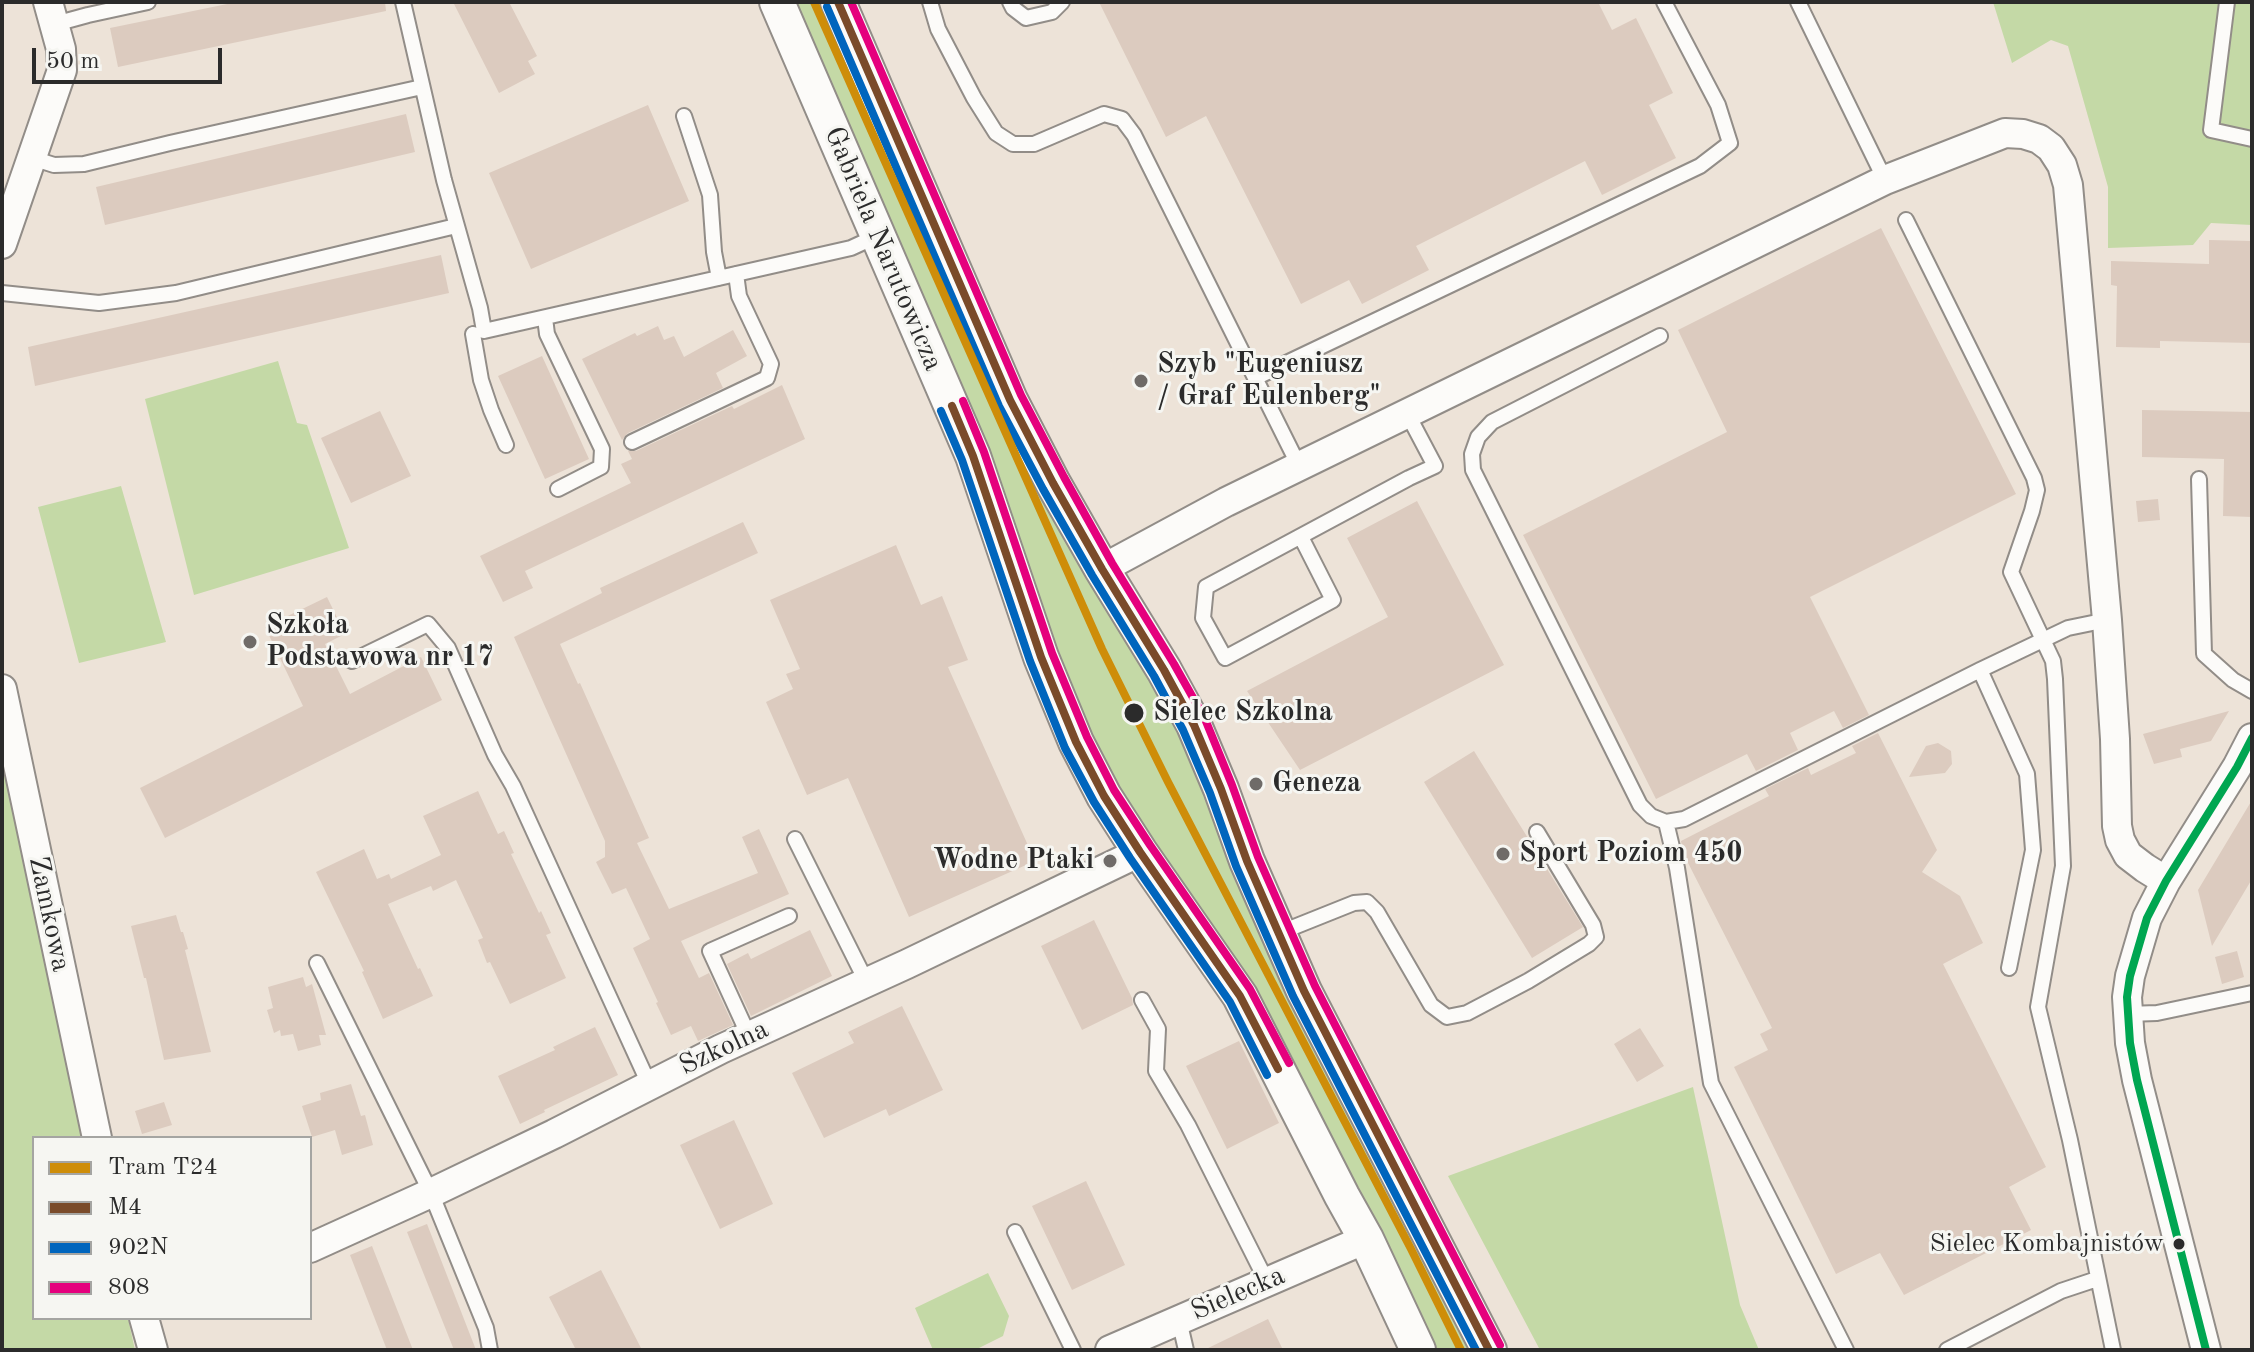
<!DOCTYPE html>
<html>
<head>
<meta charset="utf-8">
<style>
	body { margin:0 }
	#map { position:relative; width:2254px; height:1352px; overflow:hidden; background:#ede3d8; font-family:"Old Standard TT",serif }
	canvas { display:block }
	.frame { position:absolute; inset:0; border:4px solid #2b2b2b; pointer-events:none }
	.legend { position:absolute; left:32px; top:1136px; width:280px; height:184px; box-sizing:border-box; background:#f6f6f2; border:2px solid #a5a5a2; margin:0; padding:10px 14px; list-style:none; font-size:24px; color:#2b2b2b }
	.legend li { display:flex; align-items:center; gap:16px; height:40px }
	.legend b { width:40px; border:2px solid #a5a5a2 }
	.scale { position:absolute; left:32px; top:48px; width:190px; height:36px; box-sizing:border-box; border:4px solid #2b2b2b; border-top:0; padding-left:10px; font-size:24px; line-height:28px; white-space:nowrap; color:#2b2b2b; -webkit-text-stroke:6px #f6f6f2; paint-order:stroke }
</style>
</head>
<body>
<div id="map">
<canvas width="2254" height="1352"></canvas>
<div class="frame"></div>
<ul class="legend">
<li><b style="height:10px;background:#ce8d09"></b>Tram T24</li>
<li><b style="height:10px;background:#7a4b2a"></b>M4</li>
<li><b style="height:10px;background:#0065bd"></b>902N</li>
<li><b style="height:10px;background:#e5007d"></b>808</li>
</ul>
<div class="scale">50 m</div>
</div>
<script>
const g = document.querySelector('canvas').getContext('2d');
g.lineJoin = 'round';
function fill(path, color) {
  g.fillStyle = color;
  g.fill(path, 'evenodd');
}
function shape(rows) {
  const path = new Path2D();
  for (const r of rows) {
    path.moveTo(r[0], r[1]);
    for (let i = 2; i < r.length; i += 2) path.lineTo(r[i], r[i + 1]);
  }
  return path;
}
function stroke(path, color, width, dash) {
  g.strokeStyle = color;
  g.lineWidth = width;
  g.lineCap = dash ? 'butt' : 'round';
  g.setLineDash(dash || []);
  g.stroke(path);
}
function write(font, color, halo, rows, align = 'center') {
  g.font = font + ' "Old Standard TT",serif';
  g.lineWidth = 6;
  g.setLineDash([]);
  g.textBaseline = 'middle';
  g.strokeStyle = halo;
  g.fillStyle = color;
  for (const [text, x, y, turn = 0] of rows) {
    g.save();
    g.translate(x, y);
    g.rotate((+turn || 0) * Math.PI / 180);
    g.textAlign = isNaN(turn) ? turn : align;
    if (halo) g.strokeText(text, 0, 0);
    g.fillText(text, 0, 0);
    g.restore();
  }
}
fill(shape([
	[792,2,820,2,1014,440,1160,684,1281,977,1345,1110,1470,1350,1432,1350,1081,717],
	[1993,2,2252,2,2252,225,2211,223,2193,245,2108,248,2108,187,2068,46,2051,40,2012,63],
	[278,361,297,423,307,425,349,548,194,595,145,399],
	[121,486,166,642,79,663,38,507],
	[2,757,88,1138,34,1138,34,1318,128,1318,135,1350,2,1350],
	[1693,1087,1740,1305,1759,1350,1540,1350,1448,1176],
	[988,1273,1009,1316,1003,1336,975,1350,933,1350,915,1308]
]), '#c4d9a6');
fill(shape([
	[237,2,385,2,386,11,118,67,110,28],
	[453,2,509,2,537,56,528,61,535,74,499,93],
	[1099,2,1598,2,1612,30,1636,18,1673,93,1649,105,1676,158,1602,195,1585,161,1416,246,1429,270,1362,304,1349,280,1301,304,1206,116,1166,137],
	[648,105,689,201,531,269,489,173],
	[406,114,415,152,105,225,96,187],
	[1881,228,2016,494,1810,597,1869,715,1843,728,1834,711,1790,733,1798,750,1756,771,1747,754,1656,799,1523,535,1727,432,1678,330],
	[2209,240,2252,241,2252,343,2160,341,2160,348,2116,347,2117,286,2111,285,2111,261,2209,264],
	[441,255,449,293,35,386,28,347],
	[658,326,664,340,674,336,684,357,733,330,747,356,716,373,723,388,628,433,622,440,582,359,635,333,637,336],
	[542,356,589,459,545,479,498,376],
	[782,385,805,439,525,571,533,588,503,602,480,556,631,483,621,464,632,459,628,451,636,451,732,406,734,409],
	[2142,410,2252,412,2252,517,2223,516,2224,459,2142,457],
	[380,411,411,476,351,503,321,438],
	[2158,499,2160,520,2138,522,2136,501],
	[1417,501,1504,665,1300,770,1247,691,1388,617,1347,538],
	[743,522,758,553,560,644,578,684,580,683,649,838,637,843,669,909,758,873,742,837,759,829,789,894,681,941,699,978,709,973,733,1025,698,1041,691,1026,671,1035,656,1003,658,1002,633,948,650,939,626,888,612,894,596,862,605,857,605,841,514,637,602,593,600,588],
	[896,545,921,605,942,596,968,660,948,667,1035,861,909,917,848,778,807,795,766,702,793,689,786,674,800,669,770,600],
	[327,597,345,634,325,644,350,694,421,657,442,700,165,838,140,788,303,706,265,627],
	[2229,711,2211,741,2180,749,2182,757,2154,764,2143,734],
	[1878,733,1937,850,1922,872,1960,896,1983,943,1943,964,2046,1167,2009,1187,2031,1230,1904,1295,1880,1253,1836,1274,1751,1101,1734,1067,1768,1050,1760,1034,1772,1028,1684,855,1681,841,1769,796,1765,789,1808,768,1811,775,1856,753,1852,746],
	[1938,743,1951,751,1952,764,1945,773,1909,777,1926,746],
	[1474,751,1583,927,1532,958,1424,782],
	[478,791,498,834,504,831,514,853,511,854,539,913,541,911,551,933,546,935,566,978,510,1004,490,962,487,963,478,940,483,938,456,880,433,891,431,886,388,904,418,969,420,968,433,996,383,1019,362,972,364,971,316,872,364,849,377,879,389,874,391,879,441,855,423,816],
	[2252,800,2252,879,2212,946,2198,890],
	[176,915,181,932,183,932,188,949,185,950,211,1052,164,1060,146,978,144,978,131,926],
	[1094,920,1132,998,1133,1005,1082,1030,1041,946],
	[810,930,832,976,751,1016,727,964,748,953,751,959],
	[2237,951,2244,977,2222,984,2215,957],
	[303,977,306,987,312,984,326,1035,319,1035,321,1045,298,1051,293,1034,281,1036,280,1030,274,1033,267,1010,273,1008,268,987],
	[902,1006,943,1090,889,1116,886,1109,824,1138,792,1073,854,1043,848,1032],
	[595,1027,618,1075,544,1110,545,1112,520,1124,498,1076,555,1050,553,1047],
	[1640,1028,1664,1066,1637,1082,1614,1044],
	[1239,1041,1279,1123,1227,1149,1186,1066],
	[351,1084,361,1116,365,1115,373,1145,342,1155,335,1130,312,1137,302,1106,321,1100,320,1093],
	[164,1102,172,1125,142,1134,135,1111],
	[734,1120,773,1204,720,1229,680,1145],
	[1086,1181,1125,1265,1072,1290,1032,1206],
	[427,1224,476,1350,454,1350,407,1232],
	[372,1246,413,1350,387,1350,350,1255],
	[601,1270,642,1350,576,1350,549,1297],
	[1268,1319,1283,1350,1204,1350]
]), '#dccbbf');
const service = shape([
	[403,2,444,180,480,308,484,331,851,248,877,236],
	[930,2,938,29,974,98,996,133,1013,144,1034,144,1104,114,1122,119,1134,135,1299,466],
	[1010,2,1013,8,1026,18,1052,12,1062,2],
	[1798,2,1885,180],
	[2227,2,2211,130,2252,139],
	[55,24,88,15,148,2],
	[684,116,710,195,714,252,719,278],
	[32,158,54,165,84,164,170,143,422,87],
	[1906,220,2034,478,2037,490,2032,511,2011,572,2053,661,2055,679,2063,866,2038,1007,2070,1140,2113,1350],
	[2,293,99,303,176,293,456,226],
	[545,318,547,334,602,449,601,467,558,489],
	[473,334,481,380,491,410,506,445],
	[1660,336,1492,422,1478,437,1472,454,1473,470,1640,805,1651,816,1666,822,1684,819,1980,670,2068,628,2107,620],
	[1255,378,1700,166,1730,143,1718,105,1664,2],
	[632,442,767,378,771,364,739,296,736,274],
	[2199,479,2204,654,2233,680,2252,691],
	[1301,537,1333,600,1225,658,1203,618,1206,587,1409,478,1435,466,1407,413],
	[352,661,428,624,448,648,495,755,513,786,649,1084],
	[1980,670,2027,774,2033,850,2009,968],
	[1666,822,1677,868,1711,1083,1846,1350],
	[795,839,866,981],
	[1279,933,1354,903,1367,902,1377,912,1431,1005,1447,1017,1467,1013,1528,981,1589,944,1596,937,1593,925,1537,832],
	[317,963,431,1193,486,1328,490,1350],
	[1142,1000,1158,1029,1156,1071,1188,1125,1267,1282],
	[2127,1014,2157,1013,2252,993],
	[749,1036,710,951,789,916],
	[1015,1232,1073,1350],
	[1179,1320,1186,1350],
	[1947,1350,2061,1291,2097,1279]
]);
const minor = shape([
	[2,244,62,70,61,49,48,2],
	[1102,569,1226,502,1885,180,2005,133,2023,134,2039,139,2051,148,2062,165,2068,185,2107,620,2115,739,2117,826,2120,840,2128,855,2145,868,2166,881],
	[2,689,97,1138],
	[310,1248,431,1193,554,1134,721,1049,907,964,1140,852],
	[144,1318,153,1350],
	[1110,1350,1366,1239],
	[2206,1350,2137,1080,2130,1043,2127,997,2130,976,2147,918,2166,881,2237,767,2252,738]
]);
const tertiary = shape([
	[777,2,973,456,1041,657,1076,742,1104,796,1140,852,1240,996,1342,1196,1366,1239,1418,1350],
	[838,2,1010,400,1053,483,1102,569,1164,670,1194,725,1221,789,1247,861,1304,991,1489,1350]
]);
stroke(service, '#928d88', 18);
stroke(minor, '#928d88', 32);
stroke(tertiary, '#928d88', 38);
stroke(service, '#fcfbf9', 14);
stroke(minor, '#fcfbf9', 28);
stroke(tertiary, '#fcfbf9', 34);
stroke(shape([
	[838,2,1010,400,1053,483,1102,569,1164,670,1194,725,1221,789,1247,861,1304,991,1489,1350],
	[952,406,973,456,1041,657,1076,742,1104,796,1140,852,1240,996,1278,1069]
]), '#7a4b2a', 8);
stroke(shape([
	[827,7,999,406,1043,489,1092,575,1154,676,1183,730,1210,793,1236,866,1293,996,1476,1350],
	[941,411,962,460,1030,661,1065,748,1094,802,1130,858,1230,1002,1267,1075]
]), '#0065bd', 8);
stroke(shape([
	[851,2,1021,395,1064,477,1112,563,1174,664,1205,719,1232,785,1258,857,1315,986,1500,1345],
	[963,401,984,452,1052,653,1087,737,1114,790,1150,845,1250,989,1289,1063]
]), '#e5007d', 8);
stroke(shape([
	[2206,1350,2137,1080,2130,1043,2127,997,2130,976,2147,918,2166,881,2237,767,2252,738]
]), '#00a651', 8);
stroke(shape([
	[814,2,1102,649,1168,782,1411,1249,1461,1350]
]), '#ce8d09', 8);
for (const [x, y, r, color] of [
	[1141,381,8,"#6f6b68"],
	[250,642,8,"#6f6b68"],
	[1134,713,11,"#2b2b2b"],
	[1256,784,8,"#6f6b68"],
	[1503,854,8,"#6f6b68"],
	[1110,861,8,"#6f6b68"],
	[2179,1244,7,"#2b2b2b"]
]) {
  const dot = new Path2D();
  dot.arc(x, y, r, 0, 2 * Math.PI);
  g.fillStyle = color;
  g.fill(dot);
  stroke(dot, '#f6f6f2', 3);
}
write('26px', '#2b2b2b', '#f6f6f2', [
	["Sielec Kombajnistów",2164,1244]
], 'right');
write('28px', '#2b2b2b', '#f6f6f2', [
	["Gabriela Narutowicza",883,249,67],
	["Zamkowa",49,914,78],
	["Szkolna",724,1048,-25],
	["Sielecka",1238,1294,-23]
]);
write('bold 28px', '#2b2b2b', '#f6f6f2', [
	["Szyb \"Eugeniusz",1157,365],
	["/ Graf Eulenberg\"",1157,397],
	["Szkoła",266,626],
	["Podstawowa nr 17",266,658],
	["Geneza",1272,784],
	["Sport Poziom 450",1519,854],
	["Wodne Ptaki",1094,861,"right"]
], 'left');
write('bold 28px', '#2b2b2b', '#f6f6f2', [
	["Sielec Szkolna",1153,713]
], 'left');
</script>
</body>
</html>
